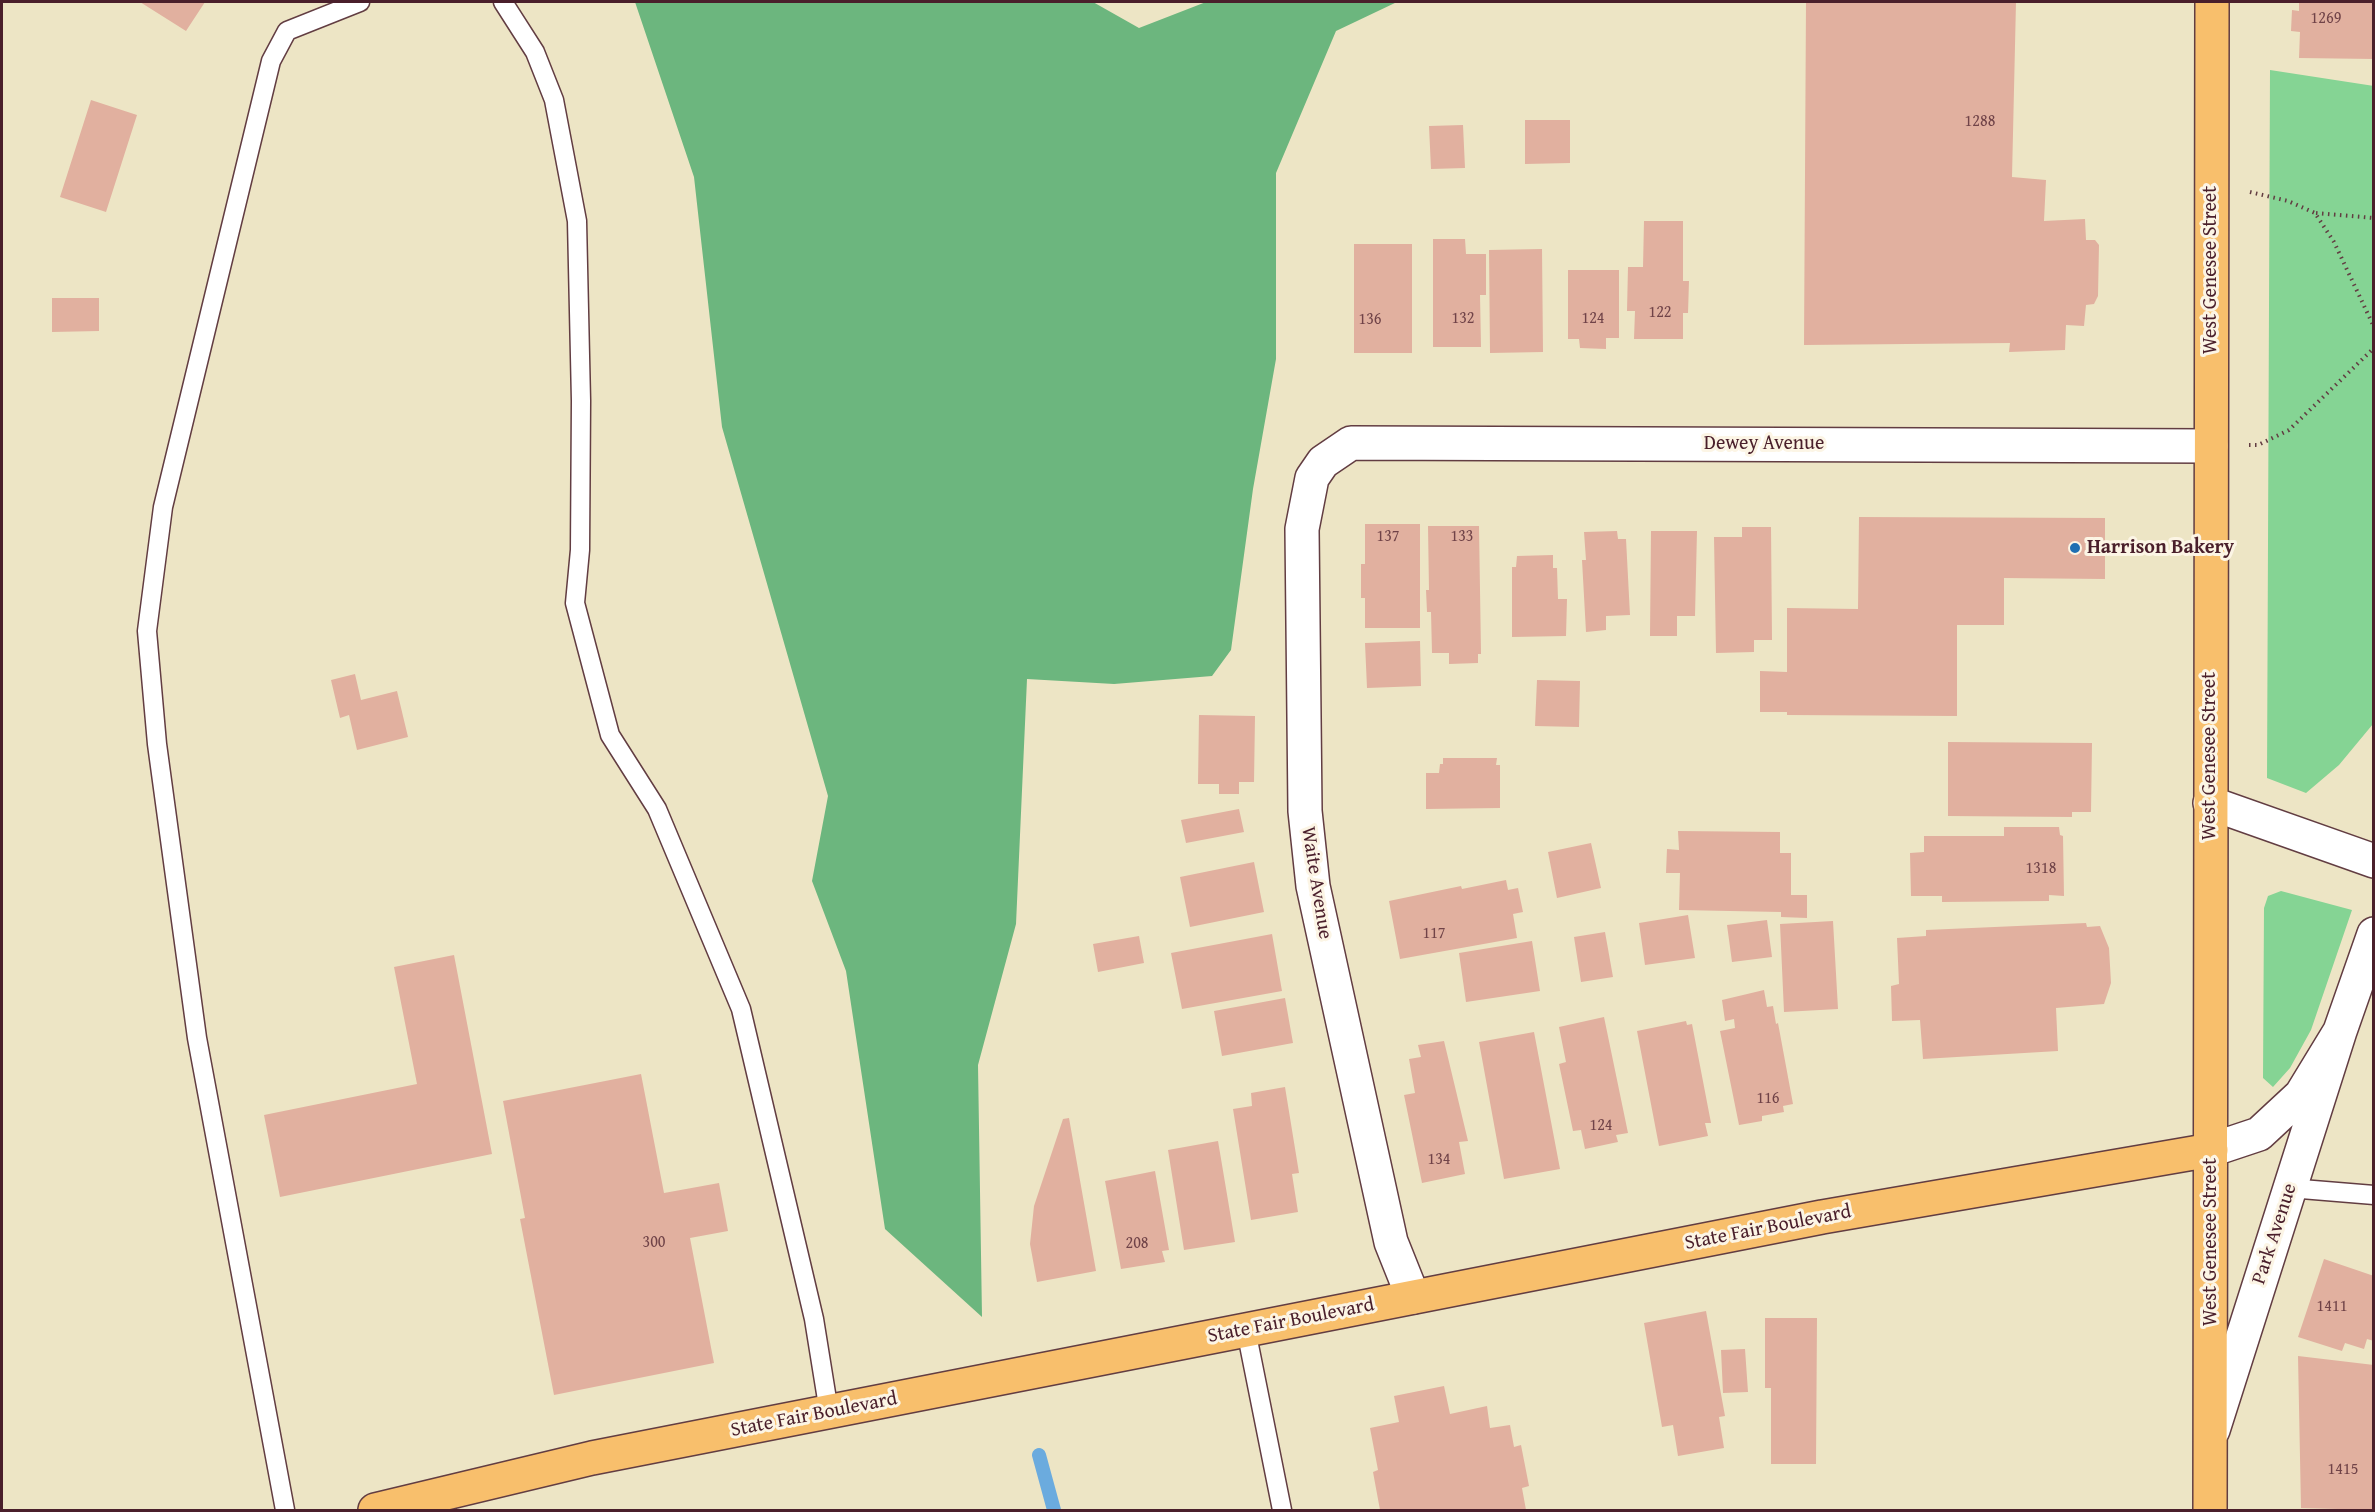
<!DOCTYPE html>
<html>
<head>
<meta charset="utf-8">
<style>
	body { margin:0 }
	#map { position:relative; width:2375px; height:1512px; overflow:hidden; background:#ede5c5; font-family:"Gentium Book Plus",serif }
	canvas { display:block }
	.frame { position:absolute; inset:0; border:3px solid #4a1f2b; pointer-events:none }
</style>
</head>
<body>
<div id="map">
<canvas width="2375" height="1512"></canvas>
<div class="frame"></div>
</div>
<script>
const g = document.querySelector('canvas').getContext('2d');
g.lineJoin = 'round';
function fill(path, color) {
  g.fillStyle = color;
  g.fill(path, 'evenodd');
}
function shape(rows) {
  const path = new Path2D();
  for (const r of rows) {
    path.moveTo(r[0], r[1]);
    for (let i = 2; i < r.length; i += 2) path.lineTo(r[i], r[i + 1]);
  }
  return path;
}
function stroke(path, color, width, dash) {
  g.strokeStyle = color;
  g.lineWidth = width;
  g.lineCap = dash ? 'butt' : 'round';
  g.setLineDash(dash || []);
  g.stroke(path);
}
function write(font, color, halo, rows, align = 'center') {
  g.font = font + ' "Gentium Book Plus",serif';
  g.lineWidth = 6;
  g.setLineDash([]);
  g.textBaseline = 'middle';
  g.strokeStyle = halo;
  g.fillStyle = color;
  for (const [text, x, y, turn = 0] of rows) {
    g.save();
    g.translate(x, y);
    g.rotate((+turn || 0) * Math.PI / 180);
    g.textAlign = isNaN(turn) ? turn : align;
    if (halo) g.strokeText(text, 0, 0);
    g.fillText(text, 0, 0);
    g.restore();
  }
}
fill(shape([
	[2270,70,2374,86,2373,724,2339,765,2306,793,2267,778],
	[2281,891,2352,910,2311,1030,2290,1068,2273,1087,2263,1078,2264,908,2268,896]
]), '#85d494');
fill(shape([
	[635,2,1093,2,1139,28,1206,2,1397,2,1336,31,1276,173,1276,359,1253,489,1231,650,1212,676,1114,684,1027,679,1016,924,978,1065,982,1317,885,1229,846,971,812,881,828,796,722,427,694,177]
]), '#6cb67e');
stroke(shape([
	[1039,1455,1054,1510]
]), '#6babde', 14);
fill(shape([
	[140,2,205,2,186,31],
	[1806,2,2016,2,2012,177,2046,180,2044,221,2085,219,2086,240,2095,240,2099,245,2098,296,2094,304,2086,305,2084,326,2066,325,2065,350,2009,352,2010,343,1804,345],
	[2299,2,2374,2,2374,59,2299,58,2300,32,2291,31,2292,10,2299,11],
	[91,100,137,115,106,212,60,197],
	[1525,120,1570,120,1570,163,1525,164],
	[1463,125,1465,168,1431,169,1429,126],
	[1644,221,1683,221,1683,281,1689,281,1688,313,1683,313,1683,339,1634,339,1635,311,1627,311,1628,267,1643,267],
	[1433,239,1465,239,1466,254,1486,254,1486,295,1480,295,1481,347,1433,347],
	[1354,244,1412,244,1412,353,1354,353],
	[1542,249,1543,352,1490,353,1489,250],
	[1568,270,1619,270,1619,338,1606,338,1606,349,1580,348,1579,339,1568,339],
	[52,298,99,298,99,331,52,332],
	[1859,517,2105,518,2105,579,2004,578,2004,625,1957,625,1957,716,1787,715,1787,712,1760,712,1760,671,1787,672,1787,608,1858,609],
	[1365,524,1420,524,1420,628,1365,628,1365,598,1361,598,1361,564,1365,564],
	[1428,526,1479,526,1481,654,1478,654,1478,663,1449,664,1449,653,1432,653,1431,612,1427,612,1426,590,1429,590],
	[1742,527,1771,527,1772,640,1754,640,1754,652,1716,653,1714,537,1742,537],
	[1617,531,1618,539,1626,539,1630,615,1606,616,1606,630,1586,632,1582,560,1586,560,1584,532],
	[1651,531,1697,531,1695,616,1677,616,1677,636,1650,636],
	[1553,555,1553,568,1557,568,1558,599,1567,599,1566,636,1512,637,1512,567,1516,567,1517,556],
	[1420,641,1421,686,1367,688,1365,643],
	[355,674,361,700,397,691,408,737,357,750,349,715,340,718,331,680],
	[1537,680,1580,681,1579,727,1535,726],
	[1199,715,1255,716,1254,782,1239,782,1239,794,1219,794,1219,784,1198,784],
	[1948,742,2092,743,2091,812,2072,812,2072,817,1948,816],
	[1443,758,1497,758,1496,765,1500,765,1500,808,1426,809,1426,773,1439,773,1440,764,1443,764],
	[1239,809,1244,832,1186,843,1181,820],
	[2004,827,2059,827,2060,835,2063,836,2064,896,2049,895,2049,901,1942,902,1942,896,1911,896,1910,853,1924,852,1924,836,2004,836],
	[1678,831,1780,832,1780,853,1791,853,1791,895,1807,895,1807,918,1781,917,1781,912,1679,910,1680,873,1666,873,1667,849,1679,850],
	[1591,843,1601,888,1557,898,1548,852],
	[1254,862,1264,912,1190,927,1180,877],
	[1506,880,1508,890,1518,888,1523,912,1513,914,1517,938,1400,959,1389,901,1461,886,1462,889],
	[1688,915,1695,958,1645,965,1639,923],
	[1767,920,1772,957,1732,962,1727,925],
	[1833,921,1838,1009,1784,1012,1780,924],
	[2086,923,2087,927,2100,926,2109,948,2111,983,2104,1004,2056,1008,2058,1051,1923,1059,1920,1020,1892,1021,1891,986,1899,984,1897,938,1926,936,1926,930],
	[1605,932,1613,977,1581,982,1574,937],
	[1272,934,1282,991,1182,1009,1171,953],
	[1139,936,1144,963,1098,972,1093,944],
	[1532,941,1540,991,1466,1002,1459,953],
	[454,955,492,1154,280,1197,264,1115,417,1084,394,967],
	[1764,990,1767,1007,1773,1006,1776,1024,1778,1023,1793,1104,1783,1106,1784,1112,1762,1116,1762,1121,1739,1125,1720,1031,1735,1028,1734,1019,1725,1021,1722,1000],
	[1285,998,1293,1043,1222,1056,1214,1011],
	[1604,1017,1628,1133,1616,1135,1618,1142,1585,1149,1581,1130,1573,1131,1559,1064,1566,1062,1559,1027],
	[1686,1021,1687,1025,1692,1024,1711,1123,1705,1123,1708,1136,1659,1146,1637,1031],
	[1534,1032,1560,1169,1504,1179,1479,1042],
	[1444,1041,1468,1141,1459,1142,1465,1174,1422,1183,1404,1095,1415,1093,1409,1059,1421,1057,1418,1045],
	[641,1074,664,1193,719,1183,728,1231,690,1238,714,1363,554,1395,520,1219,525,1218,503,1101],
	[1285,1087,1299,1173,1292,1174,1298,1212,1251,1220,1233,1109,1252,1106,1251,1093],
	[1069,1118,1096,1271,1037,1282,1030,1244,1034,1206,1063,1119],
	[1218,1141,1235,1242,1184,1250,1168,1150],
	[1155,1171,1169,1250,1162,1251,1165,1262,1121,1269,1105,1181],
	[2324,1259,2374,1276,2374,1341,2367,1339,2364,1349,2345,1343,2342,1351,2298,1337],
	[1706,1311,1725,1416,1719,1417,1724,1448,1678,1456,1673,1425,1662,1427,1644,1323],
	[1765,1318,1817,1318,1816,1464,1771,1464,1771,1388,1765,1388],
	[1745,1349,1748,1392,1723,1393,1721,1350],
	[2298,1356,2374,1365,2374,1510,2301,1508],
	[1444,1386,1450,1414,1487,1406,1490,1428,1510,1425,1514,1447,1521,1445,1529,1486,1522,1488,1526,1510,1380,1510,1373,1472,1378,1470,1370,1428,1399,1422,1394,1396]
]), '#e1b09f');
const service = shape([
	[503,2,535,52,554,100,577,221,581,401,580,550,575,603,610,735,657,809,741,1009,814,1319,829,1412],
	[2289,1188,2374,1195],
	[1246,1330,1282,1510],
	[285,1510,197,1038,157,744,147,631,163,507,271,61,287,31,360,2]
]);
const minor = shape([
	[2210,803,2374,861],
	[2211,1150,2259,1134,2301,1095,2340,1031,2374,934],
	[1413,1297,1391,1242,1313,886,1305,811,1302,529,1312,478,1323,462,1351,443,2211,446],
	[2213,1430,2340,1031]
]);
const primary = shape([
	[375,1510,592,1458,1246,1330,1822,1217,2211,1150],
	[2210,1510,2212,2]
]);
stroke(service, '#623d42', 21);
stroke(minor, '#623d42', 36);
stroke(primary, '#623d42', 36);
stroke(shape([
	[2250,192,2288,201,2315,213,2334,242,2374,327],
	[2316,213,2374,218],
	[2249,445,2258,445,2289,430,2374,348]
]), '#623d42', 4, [1.5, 4.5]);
stroke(service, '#fff', 18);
stroke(minor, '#fff', 33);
stroke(primary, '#f8bf6c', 33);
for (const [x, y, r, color] of [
	[2075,548,6,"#1f6fb2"]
]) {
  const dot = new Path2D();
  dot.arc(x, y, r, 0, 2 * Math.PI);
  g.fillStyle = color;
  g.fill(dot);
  stroke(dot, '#fcf5e5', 2);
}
write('16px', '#704348', null, [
	["1269",2326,19],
	["1288",1980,122],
	["122",1660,313],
	["132",1463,319],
	["124",1593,319],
	["136",1370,320],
	["137",1388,537],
	["133",1462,537],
	["1318",2041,869],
	["117",1434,934],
	["116",1768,1099],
	["124",1601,1126],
	["134",1439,1160],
	["300",654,1243],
	["208",1137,1244],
	["1411",2332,1307],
	["1415",2343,1470]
]);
write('20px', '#4a1f2b', '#fcf5e5', [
	["West Genesee Street",2211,270,-90],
	["Dewey Avenue",1764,444],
	["West Genesee Street",2210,756,-90],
	["Waite Avenue",1316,883,81],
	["State Fair Boulevard",1768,1228,-11],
	["Park Avenue",2275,1234,-72],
	["West Genesee Street",2211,1242,-90],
	["State Fair Boulevard",1291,1321,-11],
	["State Fair Boulevard",814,1415,-11]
]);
write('bold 20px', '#4a1f2b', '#fcf5e5', [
	["Harrison Bakery",2087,548]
], 'left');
</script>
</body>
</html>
